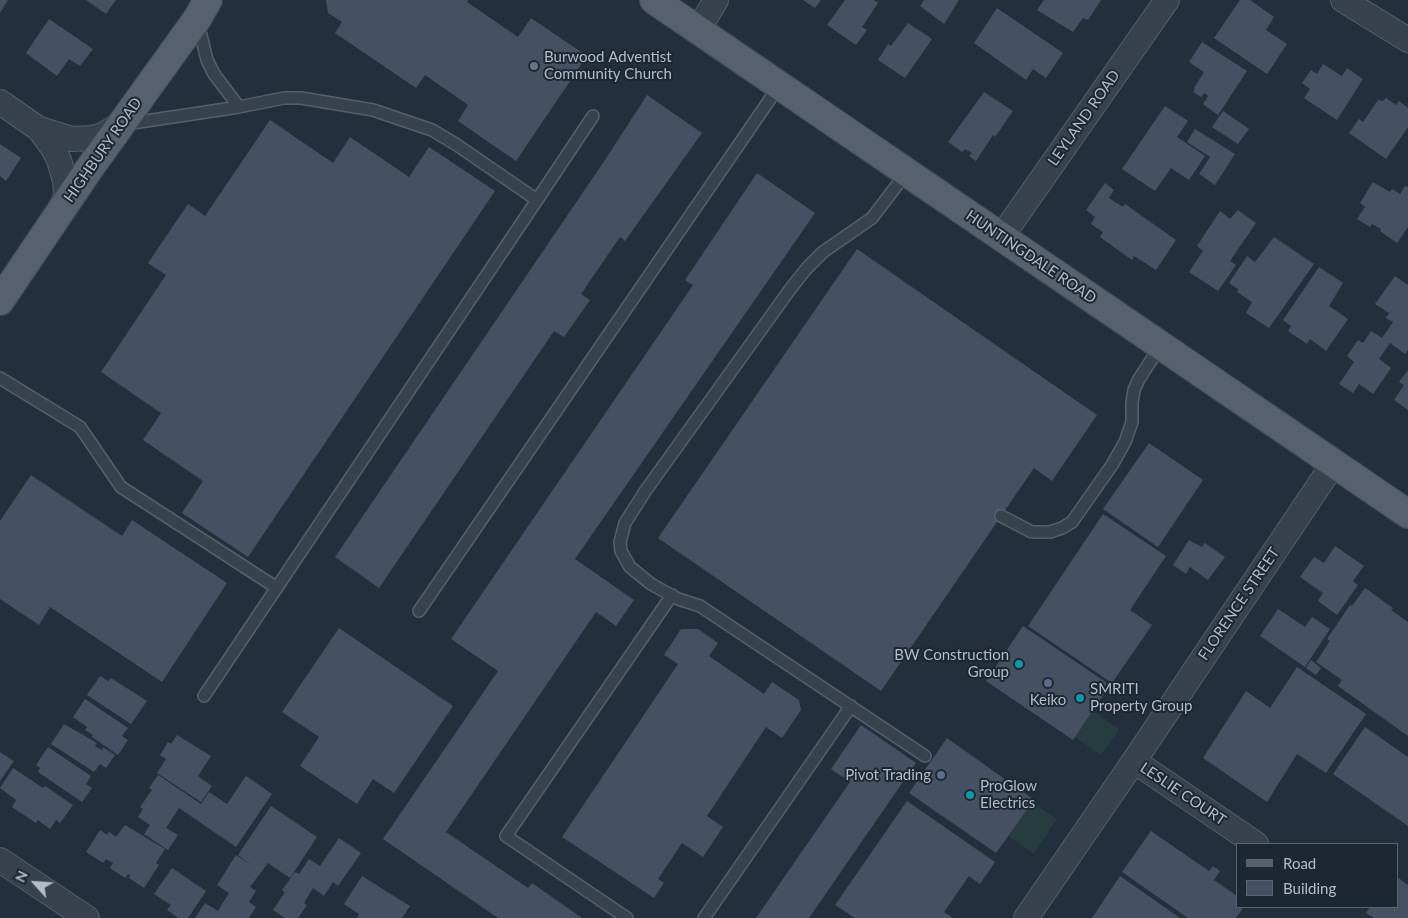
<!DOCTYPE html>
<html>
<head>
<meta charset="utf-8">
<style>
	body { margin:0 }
	#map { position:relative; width:1408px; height:918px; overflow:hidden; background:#242f3e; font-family:Lato,sans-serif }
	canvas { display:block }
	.legend { position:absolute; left:1236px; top:843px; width:162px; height:65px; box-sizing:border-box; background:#1d2633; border:1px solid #59626f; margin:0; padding:6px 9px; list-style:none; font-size:15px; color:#b4bcc9 }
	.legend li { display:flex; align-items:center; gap:10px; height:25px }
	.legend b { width:25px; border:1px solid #59626f }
	.north { position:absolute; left:10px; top:858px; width:50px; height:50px; -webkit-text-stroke:4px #1d2633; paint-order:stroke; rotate:296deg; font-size:14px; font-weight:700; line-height:20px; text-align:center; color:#b4bcc9 }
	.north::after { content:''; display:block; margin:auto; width:18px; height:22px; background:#b4bcc9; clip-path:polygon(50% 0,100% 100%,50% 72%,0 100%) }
</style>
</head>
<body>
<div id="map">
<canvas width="1408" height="918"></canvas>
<ul class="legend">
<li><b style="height:6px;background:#56606e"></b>Road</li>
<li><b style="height:14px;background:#455162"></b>Building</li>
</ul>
<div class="north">N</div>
</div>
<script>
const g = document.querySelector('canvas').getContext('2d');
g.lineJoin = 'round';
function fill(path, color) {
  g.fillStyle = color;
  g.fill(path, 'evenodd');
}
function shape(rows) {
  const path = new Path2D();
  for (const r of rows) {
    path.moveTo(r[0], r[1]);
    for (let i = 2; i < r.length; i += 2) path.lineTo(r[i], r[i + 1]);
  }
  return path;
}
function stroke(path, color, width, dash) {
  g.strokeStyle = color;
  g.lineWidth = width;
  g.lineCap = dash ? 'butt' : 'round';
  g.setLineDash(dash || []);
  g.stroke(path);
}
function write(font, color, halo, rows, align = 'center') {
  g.font = font + ' Lato,sans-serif';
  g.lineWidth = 4;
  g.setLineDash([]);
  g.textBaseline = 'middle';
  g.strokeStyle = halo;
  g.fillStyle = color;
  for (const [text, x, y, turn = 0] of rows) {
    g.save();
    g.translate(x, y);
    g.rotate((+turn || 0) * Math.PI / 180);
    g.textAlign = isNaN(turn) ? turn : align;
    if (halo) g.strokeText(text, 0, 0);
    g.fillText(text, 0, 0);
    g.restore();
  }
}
fill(shape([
	[1093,711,1119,729,1101,755,1075,737],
	[1032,802,1057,819,1034,854,1008,836]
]), '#263c3f');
fill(shape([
	[0,0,8,0,0,13],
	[86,0,116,0,106,14],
	[326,0,468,0,467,2,518,37,531,18,587,56,516,161,458,121,468,105,425,75,416,88,335,33,342,22,328,13],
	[803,0,821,0,815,8],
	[845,0,874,0,878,3,862,27,867,30,856,45,827,25],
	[924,0,959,0,944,24,920,6],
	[1044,0,1101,0,1088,20,1083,18,1073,32,1037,10],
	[1240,0,1250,0,1274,17,1266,30,1287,44,1267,74,1214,38],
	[997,8,1063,53,1046,78,1033,69,1026,80,974,43],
	[49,19,93,49,80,66,69,59,57,76,26,53],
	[908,23,932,39,905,78,878,60,888,44,891,46],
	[1202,42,1247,71,1218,115,1203,104,1208,96,1204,93,1201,97,1193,92,1195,89,1194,88,1204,72,1189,62],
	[1323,64,1342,76,1347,68,1363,79,1337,120,1304,98,1310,89,1302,83,1311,70,1317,74],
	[984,92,1013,111,995,137,993,135,976,161,969,156,972,153,965,149,962,152,948,142],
	[647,95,702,133,625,241,620,237,581,294,590,300,564,337,554,331,379,588,335,557,605,160],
	[1386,98,1396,105,1399,101,1408,108,1408,127,1386,159,1349,133,1359,119,1363,122,1378,100,1383,101],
	[1165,106,1188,121,1177,137,1205,156,1189,180,1171,168,1155,191,1122,169],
	[1223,111,1249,129,1238,144,1212,127],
	[270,120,333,163,350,137,409,177,429,147,495,191,248,557,182,513,203,481,143,440,161,413,101,372,166,275,148,263,188,204,205,216],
	[1195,129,1235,154,1215,185,1199,174,1210,157,1187,142],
	[0,144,21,158,6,181,0,176],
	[757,173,815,213,575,559,634,600,616,626,596,612,446,832,528,888,532,883,582,918,498,918,383,839,498,671,451,639,693,285,685,280],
	[1373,182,1390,192,1392,189,1400,194,1405,186,1408,187,1408,227,1397,243,1380,231,1381,229,1372,224,1370,227,1357,219,1365,207,1360,203],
	[1105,183,1114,190,1109,198,1123,207,1125,204,1176,240,1156,270,1134,256,1132,260,1100,237,1103,232,1091,224,1095,217,1086,210],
	[1238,210,1256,223,1230,261,1236,265,1218,291,1189,272,1203,251,1197,246,1220,211,1230,219],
	[1274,237,1314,264,1269,328,1246,313,1252,302,1237,292,1238,289,1229,283,1247,256,1255,262],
	[857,249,1097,415,1052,481,1034,468,881,691,658,538],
	[1319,267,1343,283,1329,306,1348,319,1326,351,1310,339,1307,344,1288,331,1291,326,1283,320],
	[1395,276,1408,285,1408,350,1405,354,1390,343,1379,359,1391,368,1373,394,1359,384,1353,393,1339,384,1354,362,1347,356,1358,340,1363,343,1371,331,1382,338,1393,322,1386,318,1389,313,1375,304],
	[1408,370,1408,410,1394,400,1404,385,1399,382],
	[1149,443,1203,480,1158,547,1103,509],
	[31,475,122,536,132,520,227,583,162,682,50,607,39,625,0,599,0,521],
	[1103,514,1166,556,1130,610,1152,625,1112,683,1028,626],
	[1189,540,1202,547,1205,543,1225,557,1208,580,1190,567,1186,574,1173,565],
	[1335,546,1364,566,1353,581,1358,585,1337,615,1318,601,1323,593,1300,577,1314,557,1324,563],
	[1365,588,1393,608,1391,610,1408,622,1408,736,1338,686,1342,680,1316,662,1330,641,1327,639,1350,605,1352,606],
	[1278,609,1305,627,1312,617,1330,629,1305,667,1260,636],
	[1023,626,1110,685,1073,740,986,681],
	[339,628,453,706,394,793,373,779,357,804,300,766,319,737,282,712],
	[681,629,698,629,718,643,709,656,764,694,772,682,799,700,801,710,782,738,766,727,707,816,723,827,703,857,682,843,658,879,664,883,654,898,562,837,678,664,664,655],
	[1311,660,1321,668,1316,675,1306,668],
	[1297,667,1366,714,1326,773,1297,754,1267,802,1203,758,1246,691,1270,708],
	[100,676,108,681,111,678,147,701,131,724,87,695],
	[85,699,128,728,122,736,128,740,118,755,92,737,93,735,85,730,87,727,73,717],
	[64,724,97,743,95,746,102,750,103,747,115,755,106,768,100,764,94,772,51,744],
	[861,725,916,763,809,918,756,918,850,782,831,769],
	[1365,727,1408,757,1408,826,1333,774],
	[177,735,211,756,198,776,212,786,201,802,157,773,166,759,160,755,168,742,171,744],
	[947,738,1034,800,996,853,909,793],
	[48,747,91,776,86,784,92,788,82,802,38,772,40,768,36,765],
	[0,752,14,761,0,781],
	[13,768,43,788,45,786,73,805,60,823,56,820,50,829,38,820,36,823,12,807,16,800,0,788],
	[158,775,201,804,209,792,227,804,246,776,272,794,236,847,179,808,166,828,178,835,168,850,144,834,150,825,138,817,143,809,140,807,152,790,149,788],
	[907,801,995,862,980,884,969,876,944,912,953,918,855,918,835,905],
	[271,806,317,837,290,878,268,863,250,887,256,891,249,902,256,907,249,918,195,918,205,903,218,911,229,893,217,885,236,855,251,865,238,855],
	[125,825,165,849,156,863,159,865,144,888,129,878,130,875,128,874,125,878,110,868,113,863,106,859,103,863,86,852,100,830,107,835,109,832,116,837],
	[1151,831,1209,871,1213,866,1220,871,1214,880,1237,896,1237,907,1244,907,1236,918,1188,918,1122,872],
	[339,838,361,853,338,886,333,882,324,896,313,888,304,903,307,905,298,918,285,918,273,910,285,892,282,890,295,872,299,874,309,859,320,866],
	[172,868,206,891,188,918,178,918,167,910,171,905,154,894],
	[362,876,410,906,402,918,357,918,359,914,344,904],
	[1120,876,1180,918,1092,918],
	[1397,877,1408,885,1408,918,1374,918,1366,913,1370,907,1397,907]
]), '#455162');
const service = shape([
	[198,23,207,60,214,74,239,107],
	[126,124,239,107,284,98,301,98,373,110,432,130,457,145,537,200,204,696],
	[907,172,872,218,823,252,807,268,791,288,646,490,625,523,620,542,621,551,630,567,651,584,678,599,700,606,925,756],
	[537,200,593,116],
	[0,378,80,427,121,487,277,588],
	[1001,516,1032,532,1050,532,1062,528,1072,522,1112,465,1125,442,1132,422,1132,403,1134,390,1139,379,1161,345],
	[419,611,779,86],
	[627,918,506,836,672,595],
	[704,918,851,706]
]);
const minor = shape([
	[1343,0,1408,40],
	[698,30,716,0],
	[0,102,39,129,53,148,59,160,65,181,66,194,62,209],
	[39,129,72,139,92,138,103,135,119,125],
	[1002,236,1167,0],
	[1134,761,1256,844],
	[0,860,87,918],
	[1026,918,1134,761,1334,463]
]);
const primary = shape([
	[654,0,1408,514],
	[0,301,89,169,197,19,208,0]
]);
stroke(service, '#565f6c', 14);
stroke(minor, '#565f6c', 26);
stroke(primary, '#414a57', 30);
stroke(service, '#38414e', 11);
stroke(minor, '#38414e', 24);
stroke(primary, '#56606e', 28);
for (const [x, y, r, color] of [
	[534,66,5,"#6b7280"],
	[1019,664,5,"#0f9aa8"],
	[1048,683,5,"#5c6f8a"],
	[1080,698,5,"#0f9aa8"],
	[941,775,5,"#5c6f8a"],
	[970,795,5,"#0f9aa8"]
]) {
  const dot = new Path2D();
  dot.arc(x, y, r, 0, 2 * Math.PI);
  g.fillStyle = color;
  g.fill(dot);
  stroke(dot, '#1d2633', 2);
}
write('15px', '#b4bcc9', '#1d2633', [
	["Burwood Adventist",544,57],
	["Community Church",544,74],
	["BW Construction",1009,655,"right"],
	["Group",1009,672,"right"],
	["SMRITI",1090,689],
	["Property Group",1090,706],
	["Keiko",1048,700,"center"],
	["Pivot Trading",931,775,"right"],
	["ProGlow",980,786],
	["Electrics",980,803]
], 'left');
write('15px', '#b4bcc9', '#1d2633', [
	["LEYLAND ROAD",1084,118,-55],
	["HIGHBURY ROAD",103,150,-55],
	["HUNTINGDALE ROAD",1031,257,34],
	["FLORENCE STREET",1239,604,-56],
	["LESLIE COURT",1183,794,34]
]);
</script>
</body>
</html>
